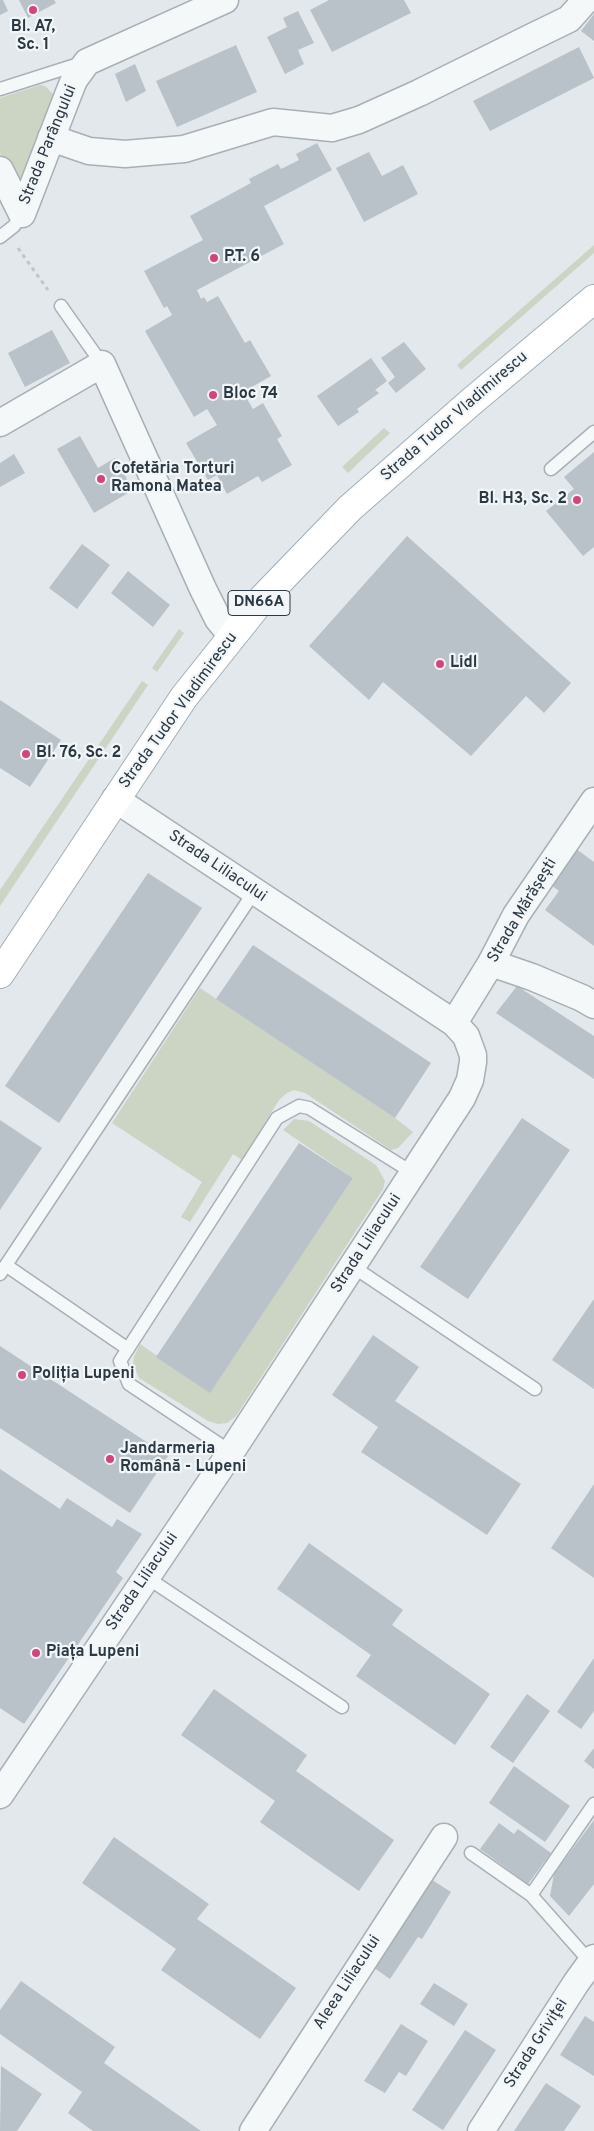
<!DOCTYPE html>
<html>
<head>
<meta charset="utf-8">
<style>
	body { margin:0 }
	canvas { display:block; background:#e2e8eb }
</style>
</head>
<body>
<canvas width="594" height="2131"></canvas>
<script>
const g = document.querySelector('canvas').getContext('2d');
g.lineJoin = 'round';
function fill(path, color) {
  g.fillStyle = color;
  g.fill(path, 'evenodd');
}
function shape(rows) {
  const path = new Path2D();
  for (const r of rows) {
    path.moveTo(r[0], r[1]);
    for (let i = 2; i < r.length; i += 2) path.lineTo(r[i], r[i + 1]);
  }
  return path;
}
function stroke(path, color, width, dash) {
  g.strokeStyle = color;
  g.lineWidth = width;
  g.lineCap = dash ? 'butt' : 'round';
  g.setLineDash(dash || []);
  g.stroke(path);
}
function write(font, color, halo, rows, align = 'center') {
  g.font = font + ' Overpass,sans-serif';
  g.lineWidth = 4.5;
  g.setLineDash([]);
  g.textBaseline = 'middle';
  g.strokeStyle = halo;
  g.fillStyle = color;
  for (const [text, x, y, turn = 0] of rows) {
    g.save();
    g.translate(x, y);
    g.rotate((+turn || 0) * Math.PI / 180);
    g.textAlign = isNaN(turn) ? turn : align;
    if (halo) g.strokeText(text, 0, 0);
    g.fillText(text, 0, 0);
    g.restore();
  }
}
fill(shape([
	[40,85,45,86,55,96,22,178,17,179,12,176,0,153,0,98],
	[594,245,594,253,461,370,457,365],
	[384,428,390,433,348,473,342,467],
	[179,629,184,633,157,672,152,668],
	[142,681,148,685,0,906,0,890],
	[200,988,395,1118,413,1132,398,1148,391,1150,305,1093,294,1090,287,1093,279,1100,242,1160,233,1154,190,1222,181,1217,202,1182,112,1123],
	[294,1119,309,1121,376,1165,385,1181,383,1189,236,1416,227,1423,218,1424,208,1421,139,1378,133,1364,134,1357,140,1344,210,1392,353,1178,283,1130]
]), '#ccd5c3');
fill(shape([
	[0,0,3,0,8,11,0,15],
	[19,0,54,0,56,3,28,18],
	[329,0,404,0,411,13,332,52,310,10],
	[298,11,314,43,298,50,304,64,285,74,267,37,287,27,283,18],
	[594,14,594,41,581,31],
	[236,45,257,92,177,127,156,81],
	[579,47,594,78,490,131,473,101],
	[135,64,146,91,126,102,115,74],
	[317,143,332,170,264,206,284,244,197,290,201,299,204,297,207,302,218,296,245,343,250,340,271,376,243,392,253,409,263,403,282,436,277,439,292,465,262,482,258,476,227,494,217,475,208,480,186,443,217,425,207,409,194,417,145,331,172,315,167,306,164,308,144,271,203,240,190,216,251,183,249,179,278,164,281,169,299,160,296,154],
	[369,152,382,176,403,165,418,194,364,222,336,168],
	[52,330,70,363,25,387,8,353],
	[404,342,426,369,396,393,388,383,395,377,381,358],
	[371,358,387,381,375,390,379,393,357,409,359,412,338,426,317,396],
	[80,436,98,468,115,458,133,490,94,513,57,449],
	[594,452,594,547,583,556,546,511,574,489,564,477],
	[14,454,25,473,0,487,0,463],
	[407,536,571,683,544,713,526,696,471,756,383,682,369,700,309,646],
	[82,544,110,565,77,609,49,588],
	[128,571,170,605,153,627,111,593],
	[0,700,61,740,30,787,0,768],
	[572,846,594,862,594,946,545,910,559,891,547,882],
	[148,873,202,908,59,1123,5,1086],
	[253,945,431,1063,395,1118,216,999],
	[517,986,594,1036,594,1079,496,1013],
	[522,1118,570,1150,468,1299,420,1267],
	[0,1120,42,1148,0,1210],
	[299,1143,353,1178,210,1393,156,1357],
	[594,1299,594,1389,552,1360],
	[373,1335,419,1367,395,1401,521,1484,487,1535,361,1452,378,1427,332,1395],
	[0,1346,168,1456,130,1513,0,1428],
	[0,1469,60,1509,67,1498,112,1527,117,1519,142,1534,116,1572,123,1578,24,1724,0,1708],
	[594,1484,594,1578,551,1548],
	[309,1543,403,1610,392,1625,490,1694,455,1745,356,1676,371,1655,277,1589],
	[594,1658,594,1711,581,1729,557,1712],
	[214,1689,307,1755,296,1771,394,1840,359,1891,260,1822,275,1801,181,1735],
	[527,1694,550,1711,513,1763,490,1747],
	[594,1748,594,1769,584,1761],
	[514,1766,570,1806,545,1842,489,1803],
	[594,1820,594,1884,569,1916,550,1896,554,1874],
	[499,1823,514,1834,518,1829,551,1853,528,1884,480,1849],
	[114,1837,209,1904,197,1919,296,1988,260,2039,161,1970,176,1949,82,1883],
	[426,1876,451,1892,422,1939,418,1937,390,1979,370,1965],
	[21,1981,115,2047,104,2063,201,2131,93,2131,68,2113,82,2092,0,2034,0,2010],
	[434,1983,468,2004,454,2026,420,2004],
	[585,2016,594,2022,594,2076,560,2055],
	[401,2024,428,2041,406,2076,399,2072,385,2093,364,2081],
	[465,2030,496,2050,443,2130,412,2110],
	[1,2066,42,2094,17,2131,0,2131],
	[546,2083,581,2106,564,2131,514,2131]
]), '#b9c2c9');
const lane = shape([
	[0,89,82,63],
	[0,237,14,226,22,214],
	[61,306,102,364],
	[551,469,594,432],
	[7,1266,128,1349],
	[352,1266,535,1389],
	[0,1274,254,892],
	[231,1452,129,1384,120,1361,277,1118,299,1106,309,1108,413,1173],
	[146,1577,342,1707],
	[471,1853,531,1895,592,1964],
	[531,1895,594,1804]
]);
const street = shape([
	[51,138,89,151,125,154,184,149,273,122,332,128,359,120,419,93,532,37,569,19,586,0],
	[0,170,22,214],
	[22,214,68,95,74,80,87,62,225,0],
	[0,423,102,364,203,589,218,619,232,636],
	[491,963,532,977,582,998,594,1005],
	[454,1023,491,963,516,915,594,801],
	[0,1795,231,1452,413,1173,462,1098,470,1080,473,1062,473,1055,466,1036,454,1023,115,799],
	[253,2131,444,1837],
	[481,2131,576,1983,594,1958]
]);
const primary = shape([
	[0,974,184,697,263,598,350,508,471,402,594,299]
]);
stroke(lane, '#a7b0b6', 15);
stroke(street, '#a7b0b6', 29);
stroke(primary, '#a1afb7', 30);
stroke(shape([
	[18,248,48,290]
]), '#c0c6ca', 3, [4, 4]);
stroke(lane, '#f5f8f9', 12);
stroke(street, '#f5f8f9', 26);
stroke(primary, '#fff', 28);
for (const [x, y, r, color] of [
	[33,10,5,"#d4447b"],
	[214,258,5,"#d4447b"],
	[213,395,5,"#d4447b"],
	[101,479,5,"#d4447b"],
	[577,500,5,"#d4447b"],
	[440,664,5,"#d4447b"],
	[26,754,5,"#d4447b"],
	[22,1375,5,"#d4447b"],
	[110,1459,5,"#d4447b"],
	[36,1653,5,"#d4447b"]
]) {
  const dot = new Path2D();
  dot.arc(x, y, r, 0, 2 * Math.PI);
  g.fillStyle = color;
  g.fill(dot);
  stroke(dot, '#f2f6f8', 2);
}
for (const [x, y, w] of [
	[259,603,62]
]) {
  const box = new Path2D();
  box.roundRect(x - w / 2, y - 12.5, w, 25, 4);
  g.fillStyle = '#f2f6f8';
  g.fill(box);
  stroke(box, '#2a3944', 1);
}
write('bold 15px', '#2a3944', null, [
	["DN66A",259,603]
]);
write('bold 16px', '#2a3944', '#f2f6f8', [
	["Bl. A7,",33,28,"center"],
	["Sc. 1",33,46,"center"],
	["P.T. 6",224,258],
	["Bloc 74",223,395],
	["Cofetăria Torturi",111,470],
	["Ramona Matea",111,488],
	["Bl. H3, Sc. 2",567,500,"right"],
	["Lidl",450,664],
	["Bl. 76, Sc. 2",36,754],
	["Poliția Lupeni",32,1375],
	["Jandarmeria",120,1450],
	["Română - Lupeni",120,1468],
	["Piața Lupeni",46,1653]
], 'left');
write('16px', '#2a3944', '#f2f6f8', [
	["Strada Parângului",49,145,-68],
	["Strada Tudor Vladimirescu",455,417,-41],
	["Strada Tudor Vladimirescu",179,711,-54],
	["Strada Liliacului",217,867,34],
	["Strada Mărășești",523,911,-59],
	["Strada Liliacului",367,1244,-57],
	["Strada Liliacului",143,1582,-56],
	["Aleea Liliacului",348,1983,-57],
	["Strada Griviţei",537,2044,-57]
]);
</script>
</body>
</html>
